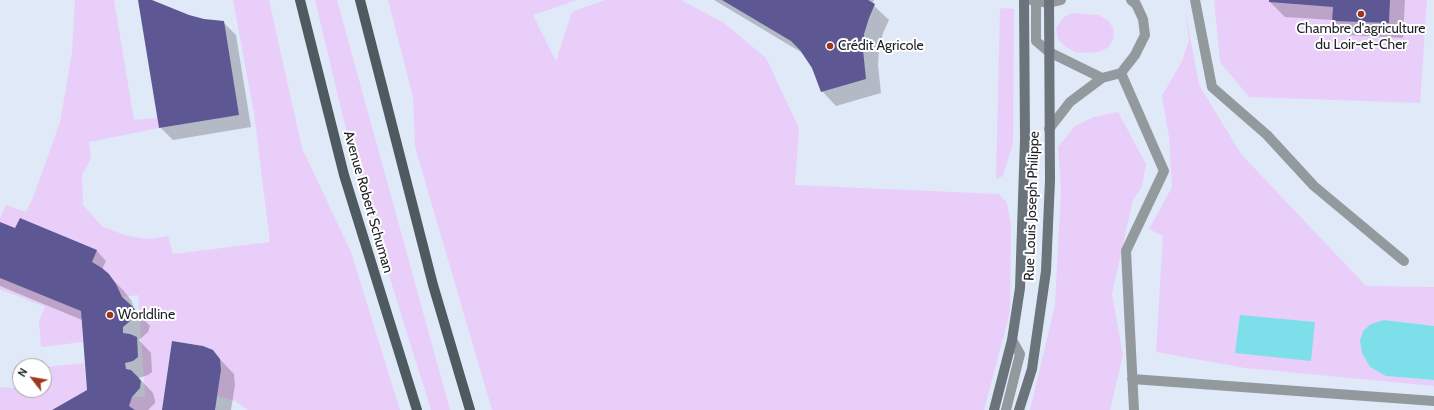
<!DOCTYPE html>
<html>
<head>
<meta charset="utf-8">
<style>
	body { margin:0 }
	#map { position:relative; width:1434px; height:410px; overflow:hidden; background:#e0e9f8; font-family:Cabin,sans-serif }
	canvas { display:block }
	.north { position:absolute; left:12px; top:358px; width:40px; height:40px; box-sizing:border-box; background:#fff; border:1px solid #a4a5a7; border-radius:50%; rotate:301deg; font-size:11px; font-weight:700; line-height:16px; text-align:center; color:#1c1f24 }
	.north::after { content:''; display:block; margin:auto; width:14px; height:18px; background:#9f361c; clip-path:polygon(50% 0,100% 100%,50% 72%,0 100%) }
</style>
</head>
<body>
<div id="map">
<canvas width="1434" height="410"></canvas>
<div class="north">N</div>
</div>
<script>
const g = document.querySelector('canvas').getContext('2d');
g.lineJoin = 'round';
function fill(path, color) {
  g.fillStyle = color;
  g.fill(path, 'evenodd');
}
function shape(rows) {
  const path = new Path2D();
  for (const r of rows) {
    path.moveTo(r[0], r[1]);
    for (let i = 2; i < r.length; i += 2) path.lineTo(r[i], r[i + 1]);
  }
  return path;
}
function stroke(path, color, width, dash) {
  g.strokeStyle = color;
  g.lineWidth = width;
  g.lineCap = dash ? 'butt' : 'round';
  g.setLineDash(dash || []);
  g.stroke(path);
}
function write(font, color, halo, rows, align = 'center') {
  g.font = font + ' Cabin,sans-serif';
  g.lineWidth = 4;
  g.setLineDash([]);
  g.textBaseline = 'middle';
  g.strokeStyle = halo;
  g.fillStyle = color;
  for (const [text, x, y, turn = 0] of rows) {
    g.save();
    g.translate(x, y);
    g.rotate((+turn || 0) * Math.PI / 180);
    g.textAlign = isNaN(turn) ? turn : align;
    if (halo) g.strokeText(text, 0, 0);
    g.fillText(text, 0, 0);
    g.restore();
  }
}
fill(shape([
	[75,0,114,0,134,120,157,118,159,128,89,142,91,159,82,175,83,205,102,226,124,235,148,239,168,236,173,254,270,242,254,113,233,0,269,0,302,148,351,252,400,410,248,410,235,401,217,396,221,370,220,359,213,350,203,346,172,341,162,410,135,410,129,406,132,397,145,397,138,295,122,297,116,284,109,274,102,268,92,262,97,250,15,228,0,222,0,218,6,205,26,212,33,198,60,122,72,53],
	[315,0,337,0,450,410,431,410,354,163],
	[388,0,577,0,533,15,556,61,572,12,605,0,681,0,724,23,766,58,799,128,795,185,999,194,1007,203,1011,225,1010,312,984,410,492,410,415,147,413,97],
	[1214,0,1269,0,1270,2,1333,7,1332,21,1389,23,1390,0,1427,0,1420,103,1249,97,1220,62],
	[1000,8,1014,9,1013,143,1003,176,996,179],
	[1185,10,1199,85,1241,154,1366,286,1434,287,1434,326,1384,320,1362,353,1370,367,1386,376,1434,380,1434,386,1245,368,1156,352,1163,236,1149,229,1172,187,1169,137,1162,96,1182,61,1189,40],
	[1072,13,1098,15,1108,20,1113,28,1114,37,1109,47,1099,52,1077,53,1066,47,1058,39,1056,28,1064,17],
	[1118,112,1146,164,1142,187,1133,200,1112,294,1123,355,1110,410,1030,410,1055,305,1061,189,1058,147,1075,126,1094,117],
	[0,278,81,311,83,342,41,347,39,321,45,307,0,289],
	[84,363,87,390,52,410,0,410,0,387,20,388,20,390,44,390,44,367]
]), '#eacefa');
fill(shape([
	[1240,315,1315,322,1311,361,1235,353],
	[1384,320,1434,326,1434,380,1386,376,1370,367,1362,353,1360,341,1363,331,1371,324]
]), '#7ddfea');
fill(shape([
	[139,0,150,0,179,13,204,20,223,22,236,35,251,127,173,140,160,127],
	[714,0,874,0,872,4,889,20,883,33,879,49,878,65,881,93,836,106,822,91,812,68,804,54],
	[1270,0,1405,0,1403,38,1347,35,1333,20,1285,17,1270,2],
	[20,220,97,251,106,261,102,269,123,290,131,300,135,310,150,326,148,332,139,340,151,353,152,372,148,375,139,378,153,393,155,400,155,403,148,410,54,410,89,391,82,320,0,286,0,223,16,229],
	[212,351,234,374,235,385,231,410,163,410]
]), '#0003');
fill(shape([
	[138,0,152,0,189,15,204,19,224,21,239,115,159,128],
	[722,0,868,0,875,4,869,18,864,34,863,50,866,79,821,92,812,68,800,50,791,41],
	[1269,0,1390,0,1389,23,1332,21,1333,7,1269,2],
	[20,218,97,250,92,262,102,268,109,274,116,284,122,297,132,306,136,311,133,317,129,322,123,327,123,333,130,334,137,337,138,357,133,361,125,363,126,369,131,370,138,377,141,381,140,388,132,397,129,406,135,410,52,410,87,390,81,311,0,278,0,222,15,228],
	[172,341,203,346,213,350,220,359,221,370,215,410,162,410]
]), '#5d5893');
stroke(shape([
	[1031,0,1049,3,1061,0],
	[1036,0,1036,41,1049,52,1102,78,1121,73,1135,55,1145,35,1143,19,1136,4,1131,0],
	[1195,0,1212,87,1267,135,1314,186,1404,261],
	[1121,73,1164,171,1126,251,1134,410],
	[1049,129,1070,102,1102,78],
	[1132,379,1434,401],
	[1006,410,1020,354,1012,340]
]), '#939a9e', 10);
stroke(shape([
	[994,410,1012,340,1020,288,1025,140,1024,0],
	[1019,410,1032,369,1046,271,1050,180,1049,0]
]), '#6a747a', 10);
stroke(shape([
	[300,0,344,175,417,410],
	[360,0,433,285,470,410]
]), '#4d5a60', 10);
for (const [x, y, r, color] of [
	[1361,14,4,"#9f361c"],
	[830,46,4,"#9f361c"],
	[110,315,4,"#9f361c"]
]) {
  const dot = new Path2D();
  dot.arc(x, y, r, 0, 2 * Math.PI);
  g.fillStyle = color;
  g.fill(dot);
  stroke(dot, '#fff', 1.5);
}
write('14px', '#1c1f24', '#fff', [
	["Chambre d'agriculture",1361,29,"center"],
	["du Loir-et-Cher",1361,45,"center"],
	["Crédit Agricole",838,46],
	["Worldline",118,315]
], 'left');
write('14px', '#1c1f24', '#fff', [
	["Avenue Robert Schuman",368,202,74],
	["Rue Louis Joseph Philippe",1032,206,-88]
]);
</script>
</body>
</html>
